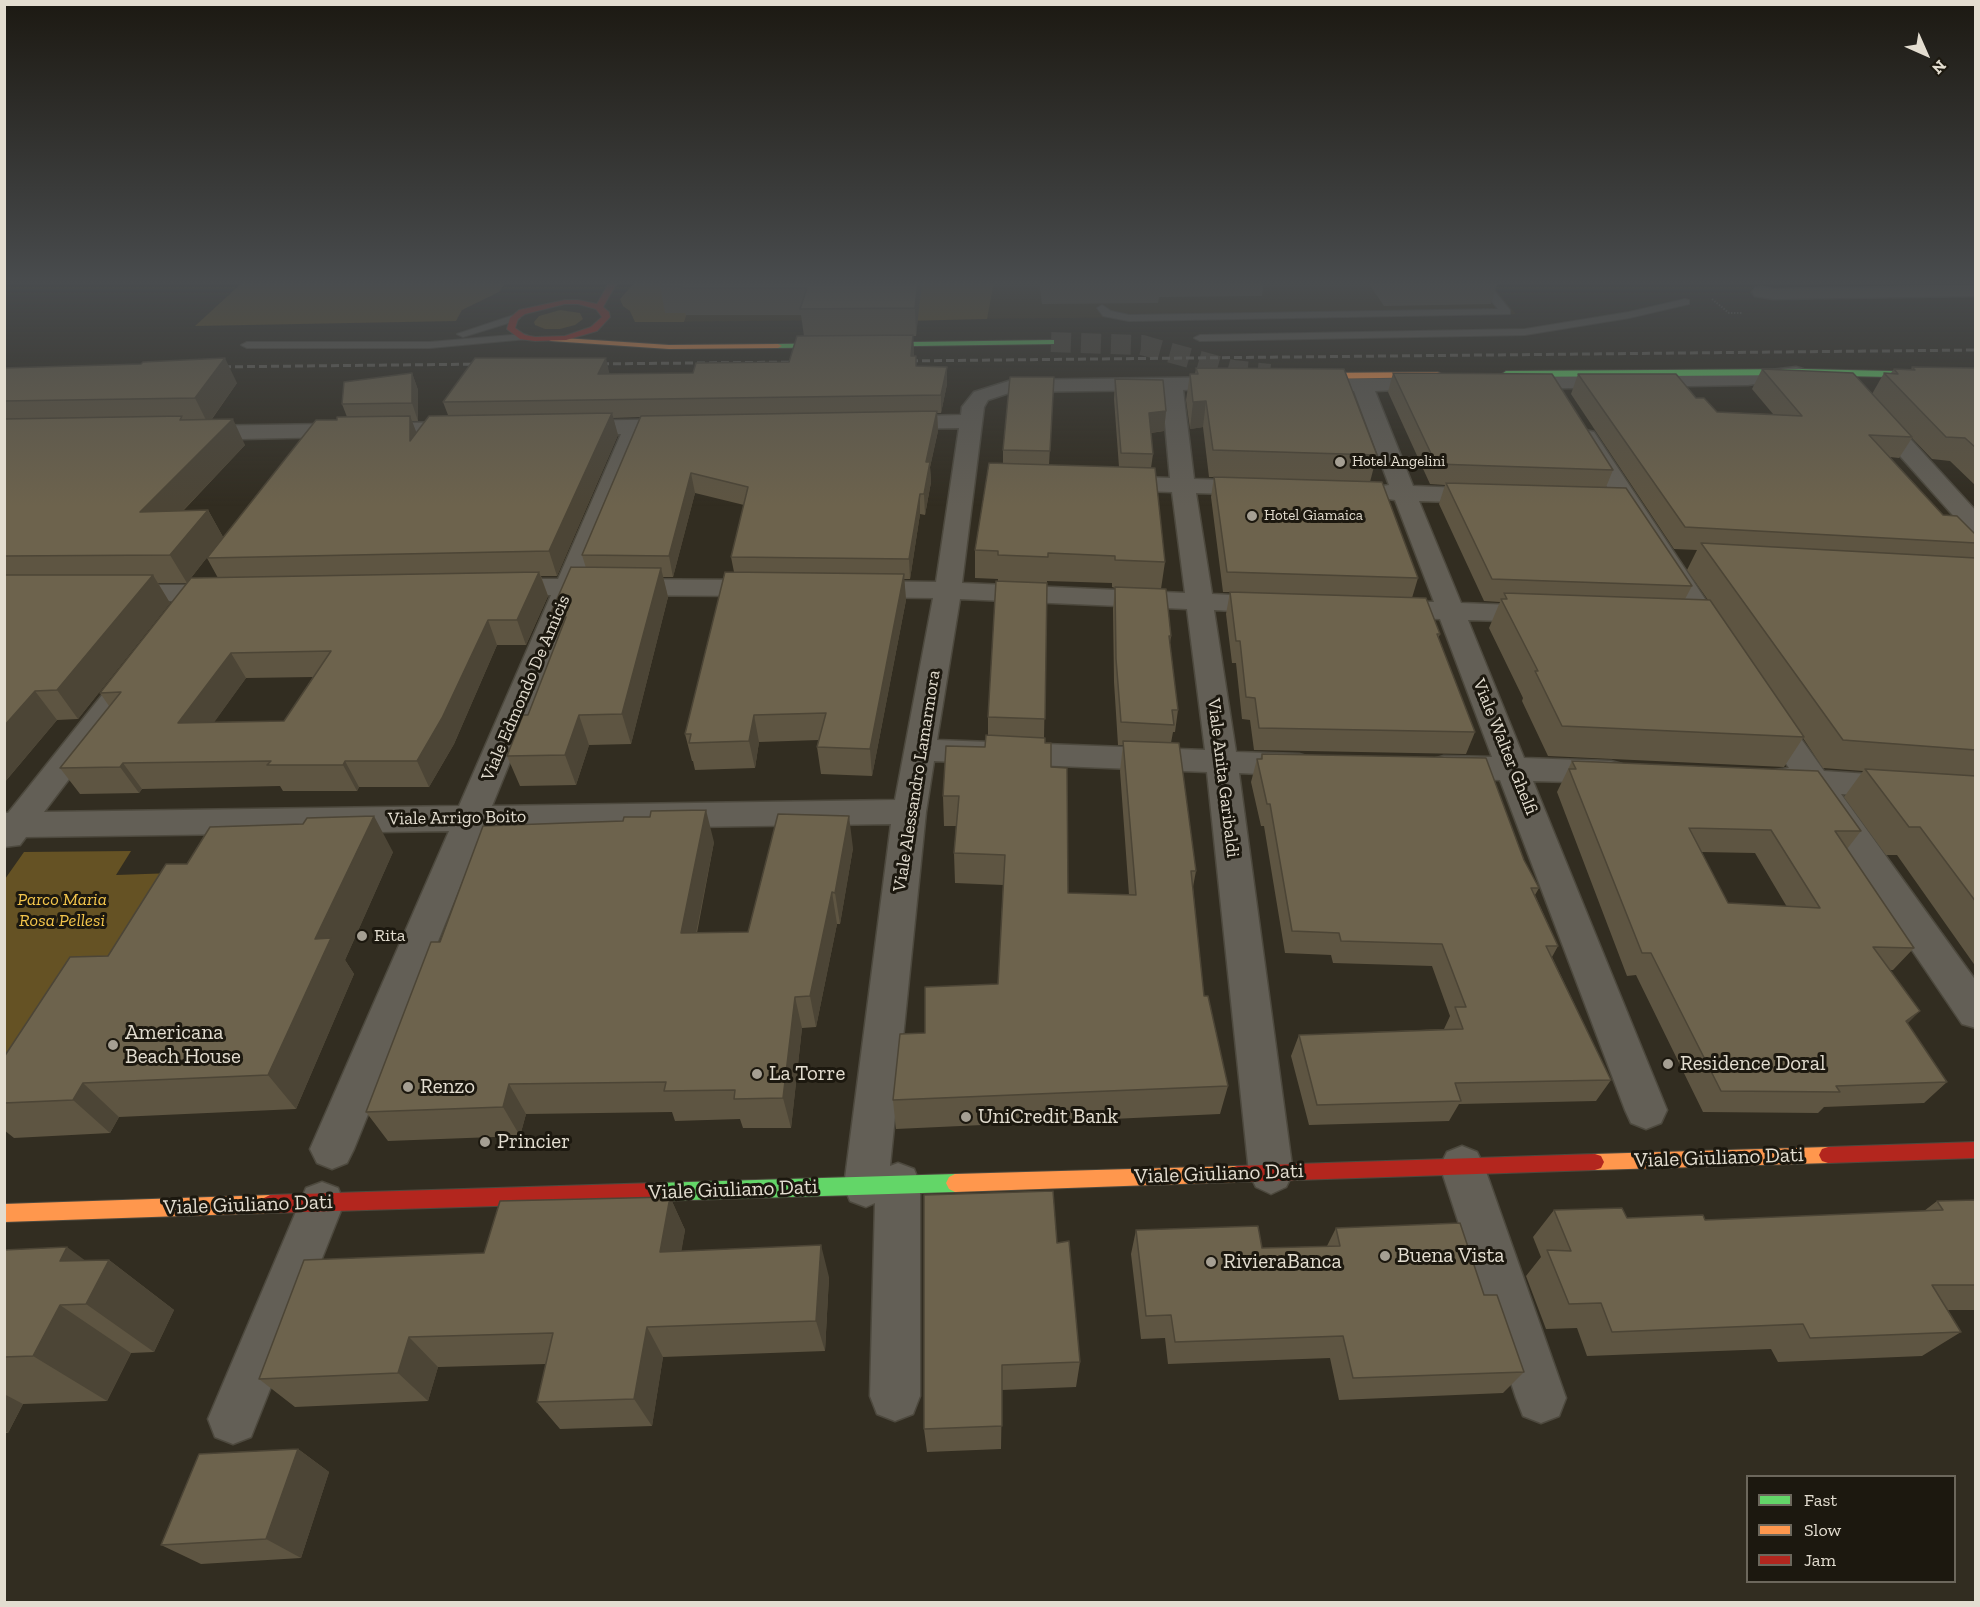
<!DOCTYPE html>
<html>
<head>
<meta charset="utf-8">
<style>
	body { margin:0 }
	#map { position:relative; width:1980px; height:1607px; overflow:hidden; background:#322d21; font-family:"Zilla Slab",serif }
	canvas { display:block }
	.frame { position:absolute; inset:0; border:6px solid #e3ddd0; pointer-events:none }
	.legend { position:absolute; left:1746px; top:1475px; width:210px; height:108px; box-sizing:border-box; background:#1c180f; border:2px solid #6c675c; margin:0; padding:8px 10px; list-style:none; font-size:18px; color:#e3ddd0 }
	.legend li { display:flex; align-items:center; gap:12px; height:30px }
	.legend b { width:30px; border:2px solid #6c675c }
	.north { position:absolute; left:1896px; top:24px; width:60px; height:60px; -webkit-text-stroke:4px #1c180f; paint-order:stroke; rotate:135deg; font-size:16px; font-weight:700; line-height:24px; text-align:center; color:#e3ddd0 }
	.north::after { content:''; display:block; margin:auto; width:21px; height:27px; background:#e3ddd0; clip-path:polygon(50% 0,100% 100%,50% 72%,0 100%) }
</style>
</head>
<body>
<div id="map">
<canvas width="1980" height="1607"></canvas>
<div class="frame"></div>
<ul class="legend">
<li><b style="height:8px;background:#63d668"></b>Fast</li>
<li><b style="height:8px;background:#ff974d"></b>Slow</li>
<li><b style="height:8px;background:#b3261e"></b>Jam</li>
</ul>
<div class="north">N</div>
</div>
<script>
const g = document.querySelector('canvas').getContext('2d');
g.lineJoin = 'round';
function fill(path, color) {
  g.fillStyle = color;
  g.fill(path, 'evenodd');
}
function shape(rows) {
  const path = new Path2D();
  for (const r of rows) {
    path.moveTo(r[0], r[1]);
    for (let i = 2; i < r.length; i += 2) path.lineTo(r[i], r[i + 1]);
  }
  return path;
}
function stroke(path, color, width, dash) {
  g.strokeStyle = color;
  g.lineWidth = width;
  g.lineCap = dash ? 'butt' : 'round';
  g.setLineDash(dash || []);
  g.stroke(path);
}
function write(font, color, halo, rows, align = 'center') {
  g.font = font + ' "Zilla Slab",serif';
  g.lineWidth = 6;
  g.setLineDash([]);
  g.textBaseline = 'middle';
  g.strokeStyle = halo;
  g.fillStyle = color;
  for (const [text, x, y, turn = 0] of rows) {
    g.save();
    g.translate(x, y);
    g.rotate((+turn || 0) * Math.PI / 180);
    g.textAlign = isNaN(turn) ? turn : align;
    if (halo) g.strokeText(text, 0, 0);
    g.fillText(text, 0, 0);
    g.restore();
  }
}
fill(shape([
	[636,281,1489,281,1516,314,635,322,630,311,623,306,620,299]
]), '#40351a');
fill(shape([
	[244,281,507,281,499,292,462,310,456,321,195,326],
	[636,281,701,281,666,313,687,313,684,322,635,322,630,311,623,306,620,299],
	[910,281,994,281,987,319,902,321],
	[560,310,580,313,583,319,575,325,560,329,545,329,535,325,534,322,539,316],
	[131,851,116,875,203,872,5,1100,5,879,24,852]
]), '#655224');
stroke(shape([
	[1051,342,1142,345,1233,370,1270,374]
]), '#4d473b', 20, [20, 10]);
const lane = shape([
	[1475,281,1486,281,1510,310,1510,314,1129,321,1103,316,1097,308,1102,305,1111,311,1129,315,1498,309,1475,281],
	[1685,299,1689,300,1689,304,1629,318,1525,335,1200,341,1194,338,1200,335,1525,329,1629,312,1685,299],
	[514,315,520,318,518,320,463,337,457,334,514,315],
	[523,334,527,335,527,339,430,348,247,348,241,345,247,342,430,342,523,334]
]);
const street = shape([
	[1976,286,1976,296,1773,299,1755,296,1752,292,1755,288,1761,287,1773,289,1976,286],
	[1796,367,1803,369,1806,373,1803,377,1748,385,1512,389,1505,387,1502,383,1505,379,1512,377,1748,373,1796,367],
	[1232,377,1239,379,1242,383,1239,387,1183,390,1194,479,1258,481,1266,483,1270,488,1266,493,1258,495,1196,493,1212,594,1273,597,1283,599,1287,605,1283,611,1273,613,1214,610,1236,752,1299,754,1310,757,1315,765,1310,773,1299,776,1239,773,1293,1173,1286,1187,1271,1194,1256,1187,1249,1173,1207,772,934,761,926,812,890,1166,898,1163,914,1169,920,1184,920,1396,913,1414,895,1421,877,1414,870,1396,875,1203,866,1207,850,1201,844,1186,891,824,483,830,354,1149,347,1163,332,1169,317,1163,310,1149,449,831,26,837,20,845,4,847,4,813,8,813,126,665,136,662,146,665,151,671,44,812,459,806,551,595,500,595,491,593,487,587,491,581,500,579,558,579,621,434,571,435,563,433,560,428,563,423,571,421,682,419,690,421,693,426,690,431,682,433,643,433,584,579,767,580,776,582,780,588,776,594,767,596,578,595,492,806,895,800,933,598,860,597,851,595,847,589,851,583,860,581,936,582,959,428,892,429,884,427,881,422,884,417,961,415,962,407,974,392,1012,380,1232,377],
	[1162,390,1170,478,1112,476,1104,478,1100,483,1104,488,1112,490,1172,492,1185,593,962,583,984,407,988,400,1012,392,1162,390],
	[960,599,1187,609,1205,750,937,740,960,599],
	[1436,378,1443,380,1446,384,1443,388,1375,391,1413,486,1486,489,1495,491,1498,496,1495,501,1486,503,1419,501,1461,603,1540,606,1550,608,1554,614,1550,620,1540,622,1468,620,1524,758,1611,761,1622,764,1627,772,1622,780,1611,783,1533,781,1667,1110,1661,1123,1646,1129,1631,1123,1625,1110,1500,780,1444,778,1433,775,1428,767,1433,759,1444,756,1492,757,1440,619,1385,617,1375,615,1371,609,1375,603,1385,601,1434,602,1395,500,1376,497,1372,492,1376,487,1389,485,1354,391,1305,391,1298,389,1295,385,1298,381,1305,379,1436,378],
	[1875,407,1883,409,1976,511,1976,533,1967,531,1867,419,1864,414,1867,409,1875,407],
	[463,422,471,424,474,429,471,434,196,440,188,438,185,433,188,428,196,426,463,422],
	[1586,430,1594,432,1731,638,1727,644,1717,647,1707,644,1703,638,1575,437,1578,432,1586,430],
	[119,585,224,585,234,587,237,593,234,599,224,601,119,601,109,599,106,593,109,587,119,585],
	[1769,706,1780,709,1824,771,1976,781,1976,803,1841,794,1976,981,1976,1028,1962,1024,1805,792,1769,787,1764,779,1769,771,1789,768,1754,716,1758,709,1769,706],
	[1462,1146,1477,1152,1484,1166,1566,1398,1559,1416,1541,1423,1523,1416,1516,1398,1440,1166,1447,1152,1462,1146],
	[322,1182,338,1188,344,1203,251,1437,233,1444,215,1437,208,1419,306,1188,322,1182]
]);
const fast = shape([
	[1051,340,1054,340,1054,344,778,348,774,346,778,344,1051,340],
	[1803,369,1976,373,1976,379,1803,375,1506,377,1502,374,1506,371,1803,369],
	[955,1174,961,1177,964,1183,961,1189,955,1192,656,1201,650,1198,647,1192,650,1186,656,1183,955,1174]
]);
const slow = shape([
	[548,337,669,345,778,344,782,346,778,348,669,349,551,341,547,339,548,337],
	[1437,372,1440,373,1440,377,1319,379,1315,376,1319,373,1437,372],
	[1828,1147,1834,1149,1837,1155,1834,1161,1828,1163,1595,1170,1589,1168,1586,1162,1589,1156,1595,1154,1828,1147],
	[1237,1166,1243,1168,1246,1174,1243,1180,1237,1182,955,1192,949,1189,946,1183,949,1177,955,1174,1237,1166],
	[270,1195,276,1198,279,1204,276,1210,270,1213,4,1222,4,1204,270,1195]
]);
const jam = shape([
	[610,281,618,281,603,307,609,312,610,317,597,331,566,340,535,341,520,339,507,329,510,318,519,310,565,300,578,300,597,304,610,281],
	[565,304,578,304,596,309,602,317,591,327,565,336,535,337,525,335,515,328,518,319,525,314,565,304],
	[1976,1142,1976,1158,1828,1163,1822,1161,1819,1155,1822,1149,1828,1147,1976,1142],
	[1595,1154,1601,1156,1604,1162,1601,1168,1595,1170,1237,1182,1231,1180,1228,1174,1231,1168,1237,1166,1595,1154],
	[656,1183,662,1186,665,1192,662,1198,656,1201,270,1213,264,1210,261,1204,264,1198,270,1195,656,1183]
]);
stroke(lane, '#4d493e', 2);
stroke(street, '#4d493e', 3);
stroke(fast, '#4d493e', 2);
stroke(slow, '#4d493e', 2);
stroke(jam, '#4d493e', 2);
stroke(shape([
	[1712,299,1729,313,1742,313]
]), '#646057', 2, [1.5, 1.5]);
fill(lane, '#635f56');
fill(street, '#635f56');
fill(fast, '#63d668');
fill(slow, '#ff974d');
fill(jam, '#b3261e');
stroke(shape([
	[898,361,1976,350],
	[589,364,805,362],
	[211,367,487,364]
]), '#69655c', 3, [8, 4]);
fill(shape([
	[663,281,922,281,916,336,913,336,914,356,916,366,947,384,941,413,937,413,938,431,930,467,931,482,925,515,920,514,910,579,904,579,906,600,872,776,821,774,817,747,819,740,759,742,755,768,695,770,693,761,692,761,685,734,734,572,731,557,744,505,695,493,673,577,663,577,668,597,631,744,589,745,576,785,520,786,507,756,528,715,558,638,550,615,586,568,582,555,640,417,613,418,618,435,557,576,541,576,548,596,526,645,497,645,454,744,429,787,359,787,357,791,283,791,280,786,142,789,139,793,80,794,60,768,109,706,100,693,218,578,207,558,337,420,347,417,342,404,412,373,418,390,418,421,412,421,416,433,448,415,443,402,610,374,693,373,789,362,804,336,801,315,686,315,685,313,665,313,660,286],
	[313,677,284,721,214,722,246,678],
	[1039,281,1264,281,1262,296,1159,297,1158,303,1042,304],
	[1367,281,1498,281,1491,304,1384,306],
	[1912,367,1976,368,1976,486,1950,461,1932,459,1912,438,1899,458,1890,457,1943,515,1976,535,1976,555,1974,558,1976,558,1976,967,1897,855,1886,855,1844,797,1863,771,1823,768,1803,738,1784,767,1548,756,1522,701,1523,698,1489,628,1500,602,1484,601,1439,504,1445,485,1430,484,1388,392,1393,373,1613,470,1606,487,1692,586,1685,599,1708,600,1687,570,1697,550,1674,549,1571,394,1578,374,1696,398,1717,412,1773,414,1752,389,1762,369,1872,394,1884,373,1891,373,1894,369,1911,370],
	[4,368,237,383,212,419,245,445,183,511,208,510,223,537,187,583,158,583,170,603,78,719,57,720,4,783],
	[1196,368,1377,455,1370,482,1418,578,1412,598,1440,634,1438,639,1475,732,1466,754,1254,750,1250,720,1242,719,1236,663,1232,663,1226,614,1230,592,1223,592,1211,497,1214,477,1209,477,1203,427,1190,429,1186,400,1190,374,1195,374],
	[1054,377,1049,465,1119,467,1114,399,1115,379,1166,411,1164,431,1151,433,1153,454,1151,468,1165,562,1161,589,1171,636,1170,643,1178,710,1175,732,1173,732,1171,743,1196,871,1193,887,1204,996,1228,1086,1220,1114,896,1129,893,1100,925,1033,998,984,1003,885,955,883,954,853,956,826,944,826,943,796,985,747,988,735,988,717,998,579,975,578,975,550,1003,464,1003,450],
	[1047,581,1112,583,1112,587,1115,588,1113,609,1114,682,1118,745,1123,745,1120,771,1129,895,1068,893,1051,767,1044,738],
	[1262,754,1524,860,1539,888,1535,895,1558,946,1552,957,1611,1080,1596,1101,1459,1104,1449,1121,1309,1125,1291,1056,1299,1035,1444,1029,1450,1016,1432,966,1333,963,1331,955,1285,953,1264,826,1261,826,1251,782,1257,759,1260,759],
	[1572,761,1861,831,1847,849,1914,948,1893,970,1890,970,1907,1024,1947,1082,1924,1103,1824,1107,1818,1113,1703,1112,1636,975,1627,976,1557,792],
	[1701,852,1755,853,1787,907,1728,903],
	[714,842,697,933,748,932,853,848,840,924,837,924,816,1027,802,1028,791,1128,743,1128,740,1119,675,1121,672,1112,526,1114,520,1136,388,1141,366,1112,440,942],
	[393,852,345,960,354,974,296,1109,119,1117,110,1133,14,1138,4,1130,4,1103,108,956,187,864],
	[670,1197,685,1230,681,1251,829,1277,825,1351,663,1357,652,1426,560,1429,537,1402,546,1364,438,1367,428,1401,295,1407,259,1379],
	[1976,1200,1976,1310,1947,1310,1961,1332,1922,1356,1778,1362,1771,1349,1587,1356,1577,1328,1546,1329,1526,1276,1541,1257,1533,1237,1554,1210,1627,1218,1705,1220,1924,1211,1937,1201],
	[1336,1228,1484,1295,1524,1372,1503,1393,1339,1400,1330,1358,1168,1364,1165,1338,1141,1339,1131,1254,1136,1230,1262,1248,1327,1246],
	[1057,1243,1080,1362,1076,1387,1002,1390,1001,1449,927,1452,924,1429],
	[4,1250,84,1260,109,1260,174,1310,154,1352,131,1353,107,1401,23,1404,8,1433,4,1433],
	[298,1449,329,1472,301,1558,201,1564,161,1545]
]), '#5e5542');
fill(shape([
	[918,281,922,281,916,336,915,308],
	[913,335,914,352,911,374,911,356],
	[225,358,237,383,208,424,195,398],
	[606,358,610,376,598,374],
	[947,367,947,384,941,413,941,395],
	[412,373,418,390,418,421,412,403],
	[1206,401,1203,427,1190,429,1193,402],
	[937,411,938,431,930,467,931,482,925,515,924,494,926,462],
	[1166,411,1164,431,1147,433,1149,413],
	[612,413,618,435,557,576,549,551],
	[410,416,419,439,410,441],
	[233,419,245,445,156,539,140,512],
	[691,473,695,493,673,577,669,556],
	[920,494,920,514,910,579,909,559],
	[208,510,223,537,187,583,170,555],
	[661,568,668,597,631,744,622,714],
	[539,572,548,596,526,645,517,620],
	[904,574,906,600,872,776,870,749],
	[153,575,170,603,78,719,57,690],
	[488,620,497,645,454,744,429,787,417,761],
	[231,653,246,678,195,749,178,723],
	[35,691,57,720,4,783,4,726],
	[579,715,589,745,576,785,565,755],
	[754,715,759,742,755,768,749,741],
	[345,761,359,787,357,791,343,765],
	[123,763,142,789,139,793,120,767],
	[706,810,714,842,690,964,681,933],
	[374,816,393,852,345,960,354,974,296,1109,268,1075,315,939],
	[849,816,853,848,840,924,835,893],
	[832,892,837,924,816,1027,810,996],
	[795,997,802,1028,791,1128,783,1098],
	[1920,1011,1898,1033,1906,1021],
	[83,1083,119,1117,110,1133,73,1100],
	[509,1084,526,1114,520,1136,503,1107],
	[670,1197,685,1230,676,1284,660,1252],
	[821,1245,829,1277,825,1351,816,1321],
	[67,1247,102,1273,109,1260,174,1310,154,1352,86,1304,60,1261],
	[60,1305,131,1353,107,1401,33,1356],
	[647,1327,663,1357,652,1426,634,1399],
	[409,1337,438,1367,428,1401,398,1373],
	[4,1394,23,1404,8,1433,4,1431],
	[298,1449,329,1472,301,1558,266,1539]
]), '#4c4536');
const building = shape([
	[663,281,918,281,915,308,800,309,807,288,681,288,682,286,660,286,663,281],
	[913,335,911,356,916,356,916,366,947,367,941,395,443,402,475,358,606,358,598,374,693,373,696,363,789,362,797,336,913,335],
	[225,358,195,398,4,401,4,368,141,364,143,362,225,358],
	[1912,367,1976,368,1976,448,1965,438,1946,437,1884,373,1898,374,1894,369,1915,370,1912,367],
	[1196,368,1344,369,1377,455,1213,450,1206,401,1193,402,1190,374,1198,374,1196,368],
	[1762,369,1853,373,1912,437,1869,435,1943,515,1957,516,1976,535,1976,543,1685,527,1578,374,1676,374,1696,398,1704,398,1717,412,1802,416,1762,369],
	[412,373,412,403,342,404,344,382,412,373],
	[1393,373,1552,374,1613,470,1436,464,1393,373],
	[1010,377,1054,377,1050,451,1003,450,1010,377],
	[1115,379,1163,380,1166,411,1149,413,1153,454,1121,453,1115,379],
	[937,411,926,462,930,462,924,494,920,494,909,559,731,557,748,487,691,473,669,556,582,555,641,416,937,411],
	[612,413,549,551,207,558,316,420,337,420,337,417,410,416,410,441,429,416,612,413],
	[182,416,180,420,233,419,140,512,208,510,170,555,4,556,4,419,182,416],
	[989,463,1155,468,1165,562,1115,560,1115,556,1048,553,1048,557,998,555,998,551,975,550,989,463],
	[1214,477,1382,482,1418,578,1227,572,1214,477],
	[1446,483,1626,488,1692,586,1492,579,1446,483],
	[1701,543,1976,558,1976,750,1843,740,1701,543],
	[571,567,661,568,622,714,579,715,565,755,507,756,523,715,528,715,566,617,558,617,559,615,550,615,571,567],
	[539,572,517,620,488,620,442,718,417,761,345,761,343,765,267,765,271,761,123,763,120,767,60,768,121,692,100,693,191,578,539,572],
	[331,651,284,721,178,723,231,653,331,651],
	[725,572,904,574,870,749,817,747,826,713,754,715,749,741,689,743,691,734,685,734,725,572],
	[4,575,153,575,57,690,35,691,4,726,4,575],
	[996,581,1047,583,1045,719,988,717,996,581],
	[1115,587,1166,589,1171,636,1169,636,1178,710,1172,710,1174,725,1121,722,1116,659,1115,587],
	[1230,592,1426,598,1440,634,1437,634,1475,732,1259,728,1255,698,1246,697,1240,641,1236,641,1230,592],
	[1504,593,1710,600,1804,737,1562,726,1535,671,1538,671,1501,599,1507,599,1504,593],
	[986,735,1045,738,1045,743,1051,743,1051,767,1067,768,1068,893,1136,895,1123,741,1179,743,1196,871,1191,871,1204,996,1208,996,1228,1086,893,1100,900,1034,925,1033,925,987,998,984,1005,855,954,853,959,796,943,796,946,746,985,747,986,735],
	[1262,754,1486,758,1524,860,1539,888,1531,888,1558,946,1546,946,1611,1080,1455,1083,1461,1101,1317,1105,1299,1035,1463,1029,1455,1007,1466,1007,1442,944,1341,941,1339,933,1292,931,1270,804,1267,804,1257,759,1262,759,1262,754],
	[1572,761,1818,771,1861,831,1835,831,1914,948,1873,947,1920,1011,1906,1021,1947,1082,1836,1086,1840,1092,1721,1091,1651,953,1642,953,1569,769,1576,769,1572,761],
	[1689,828,1771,830,1820,908,1728,903,1689,828],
	[1865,769,1976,776,1976,902,1920,827,1909,827,1865,769],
	[706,810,681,933,748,932,778,814,849,816,835,893,832,892,810,996,795,997,783,1098,734,1099,735,1090,664,1091,666,1082,509,1084,503,1107,366,1112,431,942,440,942,483,826,623,821,624,817,650,817,651,811,706,810],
	[374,816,315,939,331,938,268,1075,83,1083,73,1100,4,1103,4,1057,70,957,108,956,166,864,187,864,210,827,303,824,307,818,374,816],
	[1053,1191,1057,1243,1069,1241,1080,1362,1002,1365,1002,1426,924,1429,924,1195,1053,1191],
	[670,1197,660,1252,821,1245,816,1321,647,1327,634,1399,537,1402,553,1333,409,1337,398,1373,259,1379,304,1260,484,1253,500,1201,670,1197],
	[1976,1200,1976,1285,1932,1285,1961,1332,1810,1338,1803,1324,1612,1332,1601,1303,1569,1304,1547,1250,1571,1251,1554,1210,1622,1208,1627,1218,1703,1215,1705,1220,1943,1210,1937,1201,1976,1200],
	[1460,1223,1484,1295,1497,1295,1524,1372,1353,1378,1343,1336,1175,1342,1171,1315,1146,1316,1136,1230,1258,1226,1262,1248,1340,1246,1336,1228,1460,1223],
	[67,1247,60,1261,109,1260,86,1304,60,1305,33,1356,4,1357,4,1250,67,1247],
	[298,1449,266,1539,161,1545,199,1454,298,1449]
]);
fill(building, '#6d634d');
stroke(building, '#4c4536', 1.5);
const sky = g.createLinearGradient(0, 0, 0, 506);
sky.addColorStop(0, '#1c1912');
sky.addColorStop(0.56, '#494c4e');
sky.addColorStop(1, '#494c4e00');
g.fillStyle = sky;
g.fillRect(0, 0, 1980, 506);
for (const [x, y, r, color] of [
	[1340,462,6,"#a59f93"],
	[1252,516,6,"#a59f93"],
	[362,936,6,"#a59f93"],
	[113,1045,6,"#a59f93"],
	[1668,1064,6,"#a59f93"],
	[757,1074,6,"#a59f93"],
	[408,1087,6,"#a59f93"],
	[966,1117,6,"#a59f93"],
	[485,1142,6,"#a59f93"],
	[1385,1256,6,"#a59f93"],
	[1211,1262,6,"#a59f93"]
]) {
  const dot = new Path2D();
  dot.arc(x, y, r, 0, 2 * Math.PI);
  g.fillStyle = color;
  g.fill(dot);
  stroke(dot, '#1c180f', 2);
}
write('15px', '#e3ddd0', '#1c180f', [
	["Hotel Angelini",1352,462],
	["Hotel Giamaica",1264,516]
], 'left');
write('18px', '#e3ddd0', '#1c180f', [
	["Viale Edmondo De Amicis",526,688,-67],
	["Viale Walter Ghelfi",1505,747,68],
	["Viale Anita Garibaldi",1223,778,83],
	["Viale Alessandro Lamarmora",917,781,-81],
	["Viale Arrigo Boito",457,818,-1]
]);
write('italic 18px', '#f3c54c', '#1c180f', [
	["Parco Maria",62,900],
	["Rosa Pellesi",62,921]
]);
write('18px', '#e3ddd0', '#1c180f', [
	["Rita",374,936]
], 'left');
write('21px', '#e3ddd0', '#1c180f', [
	["Americana",125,1033],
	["Beach House",125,1057],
	["Residence Doral",1680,1064],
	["La Torre",769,1074],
	["Renzo",420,1087],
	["UniCredit Bank",978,1117],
	["Princier",497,1142],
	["Buena Vista",1397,1256],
	["RivieraBanca",1223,1262]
], 'left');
write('21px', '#e3ddd0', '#1c180f', [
	["Viale Giuliano Dati",1719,1158,-2],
	["Viale Giuliano Dati",1219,1174,-2],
	["Viale Giuliano Dati",733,1190,-2],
	["Viale Giuliano Dati",248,1205,-2]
]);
</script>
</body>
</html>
